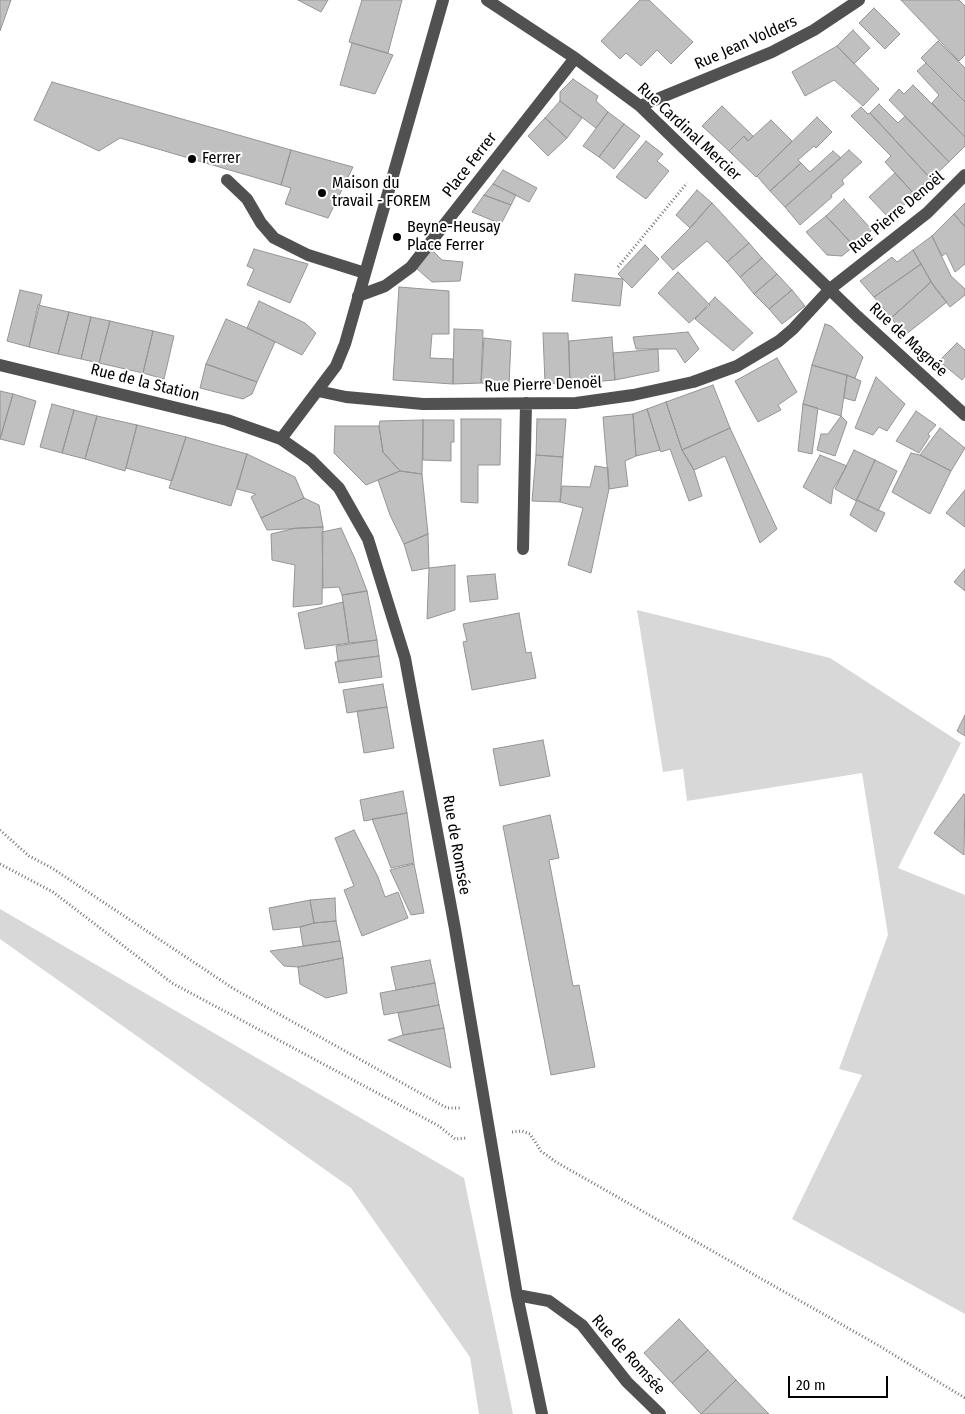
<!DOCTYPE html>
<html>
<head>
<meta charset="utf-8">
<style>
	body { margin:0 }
	#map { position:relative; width:965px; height:1414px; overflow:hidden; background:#fff; font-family:"Fira Sans Condensed",sans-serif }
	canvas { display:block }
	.scale { position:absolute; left:788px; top:1376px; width:100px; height:22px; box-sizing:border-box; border:2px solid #000; border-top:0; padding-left:6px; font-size:15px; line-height:18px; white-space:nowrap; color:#000; -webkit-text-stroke:4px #fff; paint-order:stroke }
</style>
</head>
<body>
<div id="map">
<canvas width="965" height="1414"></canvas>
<div class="scale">20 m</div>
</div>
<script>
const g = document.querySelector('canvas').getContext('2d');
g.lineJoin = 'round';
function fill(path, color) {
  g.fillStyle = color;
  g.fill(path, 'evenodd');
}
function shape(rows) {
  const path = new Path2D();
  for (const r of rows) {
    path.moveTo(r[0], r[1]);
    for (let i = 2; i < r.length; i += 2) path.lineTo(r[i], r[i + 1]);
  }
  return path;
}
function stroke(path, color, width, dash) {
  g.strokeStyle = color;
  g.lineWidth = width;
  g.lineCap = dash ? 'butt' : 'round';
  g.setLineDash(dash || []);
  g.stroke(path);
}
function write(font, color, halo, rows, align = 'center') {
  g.font = font + ' "Fira Sans Condensed",sans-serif';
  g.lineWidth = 4;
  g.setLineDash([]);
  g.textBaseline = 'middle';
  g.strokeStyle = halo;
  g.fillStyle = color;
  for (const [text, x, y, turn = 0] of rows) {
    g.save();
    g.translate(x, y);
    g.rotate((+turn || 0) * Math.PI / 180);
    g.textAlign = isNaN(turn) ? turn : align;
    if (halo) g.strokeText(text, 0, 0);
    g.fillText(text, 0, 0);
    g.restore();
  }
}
fill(shape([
	[637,610,830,658,961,743,898,868,965,895,965,1314,792,1219,862,1075,839,1069,888,935,862,773,687,801,683,769,663,772],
	[0,909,464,1178,513,1414,479,1414,470,1357,351,1188,0,939]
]), '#d8d8d8');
const building = shape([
	[0,0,11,0,0,31,0,0],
	[298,0,328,0,321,12,298,0],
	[362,0,402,0,388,53,349,42,362,0],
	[640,0,649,0,693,42,671,64,657,50,641,66,626,53,620,59,601,41,640,0],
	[901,0,959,0,965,6,965,55,959,61,901,0],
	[874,8,900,34,885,49,859,23,874,8],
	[853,30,870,48,854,64,837,46,853,30],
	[938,41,965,68,965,102,921,58,938,41],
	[352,43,393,55,375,94,340,85,352,43],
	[837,46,879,89,863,106,834,80,805,96,792,72,837,46],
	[926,63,965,102,965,137,932,103,939,95,917,71,926,63],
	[573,79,598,96,596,101,608,112,596,128,560,101,560,92,573,79],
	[52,82,291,150,281,185,120,138,99,151,34,120,52,82],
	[913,85,965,137,965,146,949,162,889,100,899,89,904,94,913,85],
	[560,101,582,118,567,138,545,118,560,101],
	[879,104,898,123,905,116,949,162,931,179,870,113,879,104],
	[722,106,753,136,748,141,744,136,729,151,702,126,722,106],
	[861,107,868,114,870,113,931,179,915,195,885,162,891,156,851,116,861,107],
	[608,112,624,124,599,157,583,146,608,112],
	[817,117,832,132,816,148,814,146,798,160,801,163,770,191,757,176,817,117],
	[545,118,567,138,548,156,528,136,545,118],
	[771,120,792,141,756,177,729,151,744,136,748,141,771,120],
	[624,124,640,136,614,169,599,157,624,124],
	[646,141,663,154,657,161,669,171,646,199,616,177,646,141],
	[291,150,353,167,328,218,285,204,291,188,281,185,291,150],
	[849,150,862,162,842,180,844,184,831,195,832,197,800,225,785,207,849,150],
	[833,151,841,158,785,207,770,191,801,163,810,172,833,151],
	[503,170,537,188,529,202,493,184,503,170],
	[895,173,915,195,889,218,869,197,895,173],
	[493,184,516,195,511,205,484,195,493,184],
	[697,190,712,203,690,228,676,215,697,190],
	[484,195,511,205,501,224,472,212,484,195],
	[844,199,872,230,854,246,826,216,844,199],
	[712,203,749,243,727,262,707,241,673,270,661,257,690,228,712,203],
	[965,203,965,227,954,214,965,203],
	[954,214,965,227,965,264,955,272,946,253,942,256,932,236,954,214],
	[826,216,854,246,842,256,827,255,806,232,826,216],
	[932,236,951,276,965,289,965,295,950,307,935,288,913,250,932,236],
	[749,243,762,258,740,277,727,262,749,243],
	[645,245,659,259,632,288,618,274,645,245],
	[254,249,308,264,290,303,247,285,254,269,247,266,254,249],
	[432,250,442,260,463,262,460,281,432,282,416,268,432,250],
	[913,250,921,264,874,297,860,281,892,257,897,262,913,250],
	[762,258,777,274,754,294,740,277,762,258],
	[921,264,931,282,891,318,874,297,921,264],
	[678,272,710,305,689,323,658,293,678,272],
	[575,274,623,279,620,306,572,301,575,274],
	[777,274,792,290,769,309,754,294,777,274],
	[931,282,947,302,905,335,891,318,931,282],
	[399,287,449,291,449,334,432,334,430,358,453,359,453,384,393,380,399,287],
	[20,290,42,295,29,347,7,341,20,290],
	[792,290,805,306,782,324,769,309,792,290],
	[715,297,753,333,733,351,695,319,715,297],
	[259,301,305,323,316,333,302,355,247,328,259,301],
	[38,305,69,312,58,354,29,347,38,305],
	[69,312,91,317,81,359,58,354,69,312],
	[91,317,110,321,99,363,81,359,91,317],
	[226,319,247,328,275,342,257,382,206,364,226,319],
	[110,321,153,331,143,373,99,363,110,321],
	[825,324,831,326,863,357,855,378,812,365,825,324],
	[454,329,483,330,481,383,453,384,454,329],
	[153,331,174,336,164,379,143,373,153,331],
	[688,332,699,349,685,363,676,349,636,349,633,337,688,332],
	[543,333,568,333,570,384,545,383,543,333],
	[612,337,615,380,570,384,569,341,612,337],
	[484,338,511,341,509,385,481,383,484,338],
	[957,343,965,350,965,376,962,380,939,361,957,343],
	[658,349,659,371,615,380,613,353,658,349],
	[777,358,797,392,778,405,781,410,758,422,735,381,777,358],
	[206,364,257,382,252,394,243,399,200,388,206,364],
	[812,365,847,375,841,416,803,404,812,365],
	[847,375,861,381,855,401,844,398,847,375],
	[876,377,905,404,887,431,879,427,873,435,855,428,876,377],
	[713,385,730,428,682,450,666,402,713,385],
	[0,391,13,394,0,439,0,391],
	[13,394,36,401,24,445,0,439,13,394],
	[666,402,682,450,694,470,702,496,689,501,670,449,661,452,660,450,647,409,666,402],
	[52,404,74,410,62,453,40,447,52,404],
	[803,404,818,408,812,454,798,451,803,404],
	[647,409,660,450,636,456,633,414,647,409],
	[74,410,97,416,85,459,62,453,74,410],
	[916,411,936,425,928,434,930,436,919,453,896,441,916,411],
	[633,414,636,456,625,461,628,486,609,489,603,417,633,414],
	[97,416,137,425,125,471,85,459,97,416],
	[841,416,847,422,835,456,817,450,821,434,828,434,841,416],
	[461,419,501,419,500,465,478,465,478,503,461,502,461,419],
	[537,419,566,419,563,457,536,455,537,419],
	[423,420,454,420,454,442,451,442,451,461,423,460,423,420],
	[423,420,422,474,400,471,383,452,379,426,380,421,423,420],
	[137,425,186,437,172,481,126,468,137,425],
	[335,426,379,426,383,452,400,471,366,485,334,453,335,426],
	[730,428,777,529,760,543,725,456,694,470,682,450,730,428],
	[940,428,965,448,951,471,920,455,940,428],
	[186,437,247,454,231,506,169,488,186,437],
	[854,450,875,460,856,501,835,489,854,450],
	[911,453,920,455,951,471,930,514,892,492,911,453],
	[247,454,295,477,304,498,261,518,251,497,256,494,237,489,247,454],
	[536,455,563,457,560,502,532,501,536,455],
	[820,455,847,466,833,489,831,504,803,487,820,455],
	[875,460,897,471,878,511,857,500,875,460],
	[595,466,608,468,609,489,591,573,568,565,583,508,560,502,562,486,590,487,595,466],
	[400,471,422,474,428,534,404,544,390,515,378,480,400,471],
	[965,490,965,527,946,513,965,490],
	[304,498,319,505,323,527,267,530,261,518,304,498],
	[857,500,885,513,876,532,850,515,857,500],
	[323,527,322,604,293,607,295,565,272,560,271,534,296,528,323,527],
	[341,528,355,559,367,591,342,595,339,587,323,588,322,532,341,528],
	[428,534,429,568,412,571,404,544,428,534],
	[455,565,455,610,427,619,429,568,455,565],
	[965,569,965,591,954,582,965,569],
	[495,574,498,599,470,602,467,576,495,574],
	[367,591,377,640,349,643,342,595,367,591],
	[343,602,349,643,305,649,298,613,343,602],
	[519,613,526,653,531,652,536,678,472,690,463,642,467,641,463,624,519,613],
	[377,640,379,656,338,661,336,646,377,640],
	[379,656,382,677,339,683,335,662,379,656],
	[383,684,387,707,347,713,343,690,383,684],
	[387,707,394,748,364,753,357,711,387,707],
	[965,715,965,736,957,731,965,715],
	[543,740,550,776,500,786,493,749,543,740],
	[403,791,407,813,364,821,360,800,403,791],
	[964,794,965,795,964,855,934,833,964,794],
	[407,813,414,863,391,868,372,819,407,813],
	[550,815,559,858,549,860,573,986,579,985,595,1067,551,1075,503,826,550,815],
	[354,830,378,877,385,897,398,892,408,918,362,936,344,890,354,886,335,838,354,830],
	[414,864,424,913,411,915,390,870,414,864],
	[335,898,336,921,314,923,310,900,335,898],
	[310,900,314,923,300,927,273,930,269,908,310,900],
	[336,921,340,941,303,946,300,927,314,923,336,921],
	[340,941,343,958,298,967,284,966,270,951,340,941],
	[343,958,347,993,326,998,300,984,298,967,343,958],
	[430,960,435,983,396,990,391,967,430,960],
	[435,983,439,1005,384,1015,380,993,435,983],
	[439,1005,444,1028,403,1035,398,1013,439,1005],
	[444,1028,451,1068,388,1040,403,1035,444,1028],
	[679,1319,708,1350,672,1383,644,1353,679,1319],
	[708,1350,736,1380,701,1414,672,1383,708,1350],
	[736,1380,769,1414,701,1414,736,1380]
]);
fill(building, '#c0c0c0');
stroke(building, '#959595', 1);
stroke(shape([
	[618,267,687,183],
	[0,830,29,856,52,868,234,989,447,1108,461,1108],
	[0,864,53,892,172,983,439,1126,455,1139,466,1138],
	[512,1132,522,1131,530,1134,541,1151,556,1162,876,1344,965,1398]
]), '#737373', 3, [1, 2.5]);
stroke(shape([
	[487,0,575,58,640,106,857,316,965,415],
	[640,106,772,52,814,30,859,0],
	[227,180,247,199,261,223,274,238,308,255,365,273],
	[358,296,385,286,411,267,575,58],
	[0,365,227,420,281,439,311,460,339,488,368,539,405,658,455,929,517,1295,542,1414],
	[318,391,346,397,423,404,576,403,633,395,693,382,737,366,779,341,793,329,830,289,927,213,965,175],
	[281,439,336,366,345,344,443,0],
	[523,549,526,403],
	[517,1295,549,1301,582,1325,627,1382,660,1414]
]), '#515151', 12);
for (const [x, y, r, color] of [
	[192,159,5,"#000"],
	[322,193,5,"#000"],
	[397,237,5,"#000"]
]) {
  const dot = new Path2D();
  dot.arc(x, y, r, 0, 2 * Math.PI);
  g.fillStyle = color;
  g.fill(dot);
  stroke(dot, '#fff', 2);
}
write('16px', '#000', '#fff', [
	["Rue Jean Volders",746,43,-24],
	["Rue Cardinal Mercier",689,132,43],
	["Place Ferrer",470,165,-52],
	["Rue Pierre Denoël",897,213,-40],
	["Rue de Magnée",908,340,43],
	["Rue de la Station",145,383,14],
	["Rue Pierre Denoël",543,385,-2],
	["Rue de Romsée",456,845,80],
	["Rue de Romsée",628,1355,48]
]);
write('16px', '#000', '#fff', [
	["Ferrer",202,159],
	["Maison du",332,184],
	["travail - FOREM",332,202],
	["Beyne-Heusay",407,228],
	["Place Ferrer",407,246]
], 'left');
</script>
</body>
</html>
